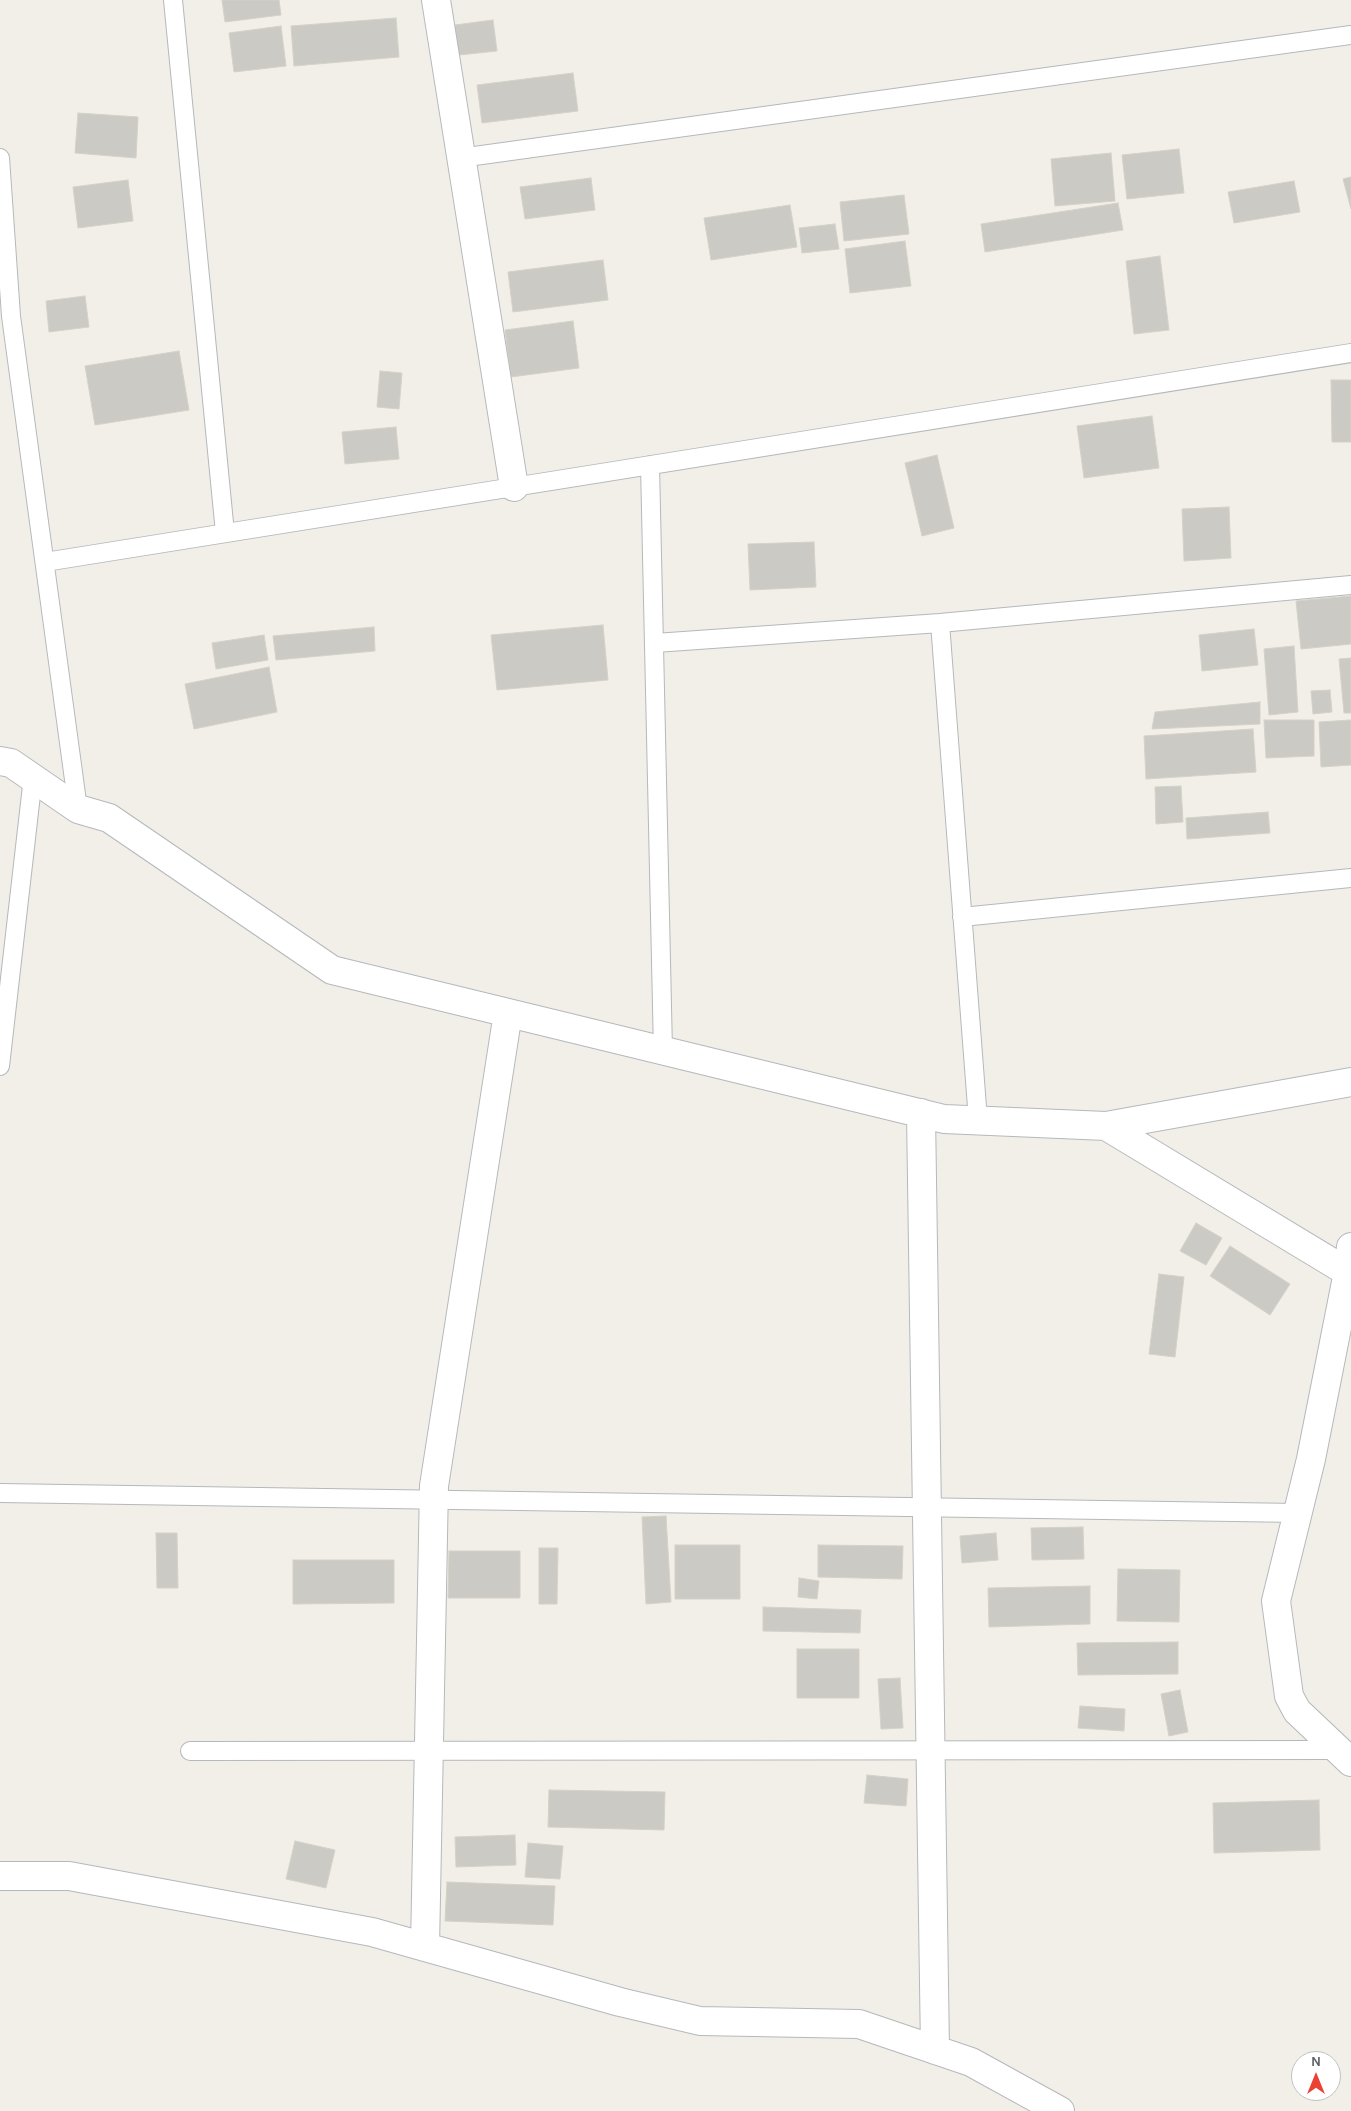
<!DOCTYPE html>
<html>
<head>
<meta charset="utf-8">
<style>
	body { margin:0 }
	#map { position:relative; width:1351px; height:2111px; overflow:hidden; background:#f1efe8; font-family:Karla,sans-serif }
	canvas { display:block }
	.north { position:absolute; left:1291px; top:2051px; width:50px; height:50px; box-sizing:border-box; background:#fff; border:1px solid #bfc1c3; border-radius:50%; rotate:0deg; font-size:14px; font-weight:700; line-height:20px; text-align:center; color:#5f6368 }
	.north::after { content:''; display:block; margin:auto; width:18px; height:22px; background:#ea4335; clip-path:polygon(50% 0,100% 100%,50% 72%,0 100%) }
</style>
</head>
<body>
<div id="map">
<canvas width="1351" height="2111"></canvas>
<div class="north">N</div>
</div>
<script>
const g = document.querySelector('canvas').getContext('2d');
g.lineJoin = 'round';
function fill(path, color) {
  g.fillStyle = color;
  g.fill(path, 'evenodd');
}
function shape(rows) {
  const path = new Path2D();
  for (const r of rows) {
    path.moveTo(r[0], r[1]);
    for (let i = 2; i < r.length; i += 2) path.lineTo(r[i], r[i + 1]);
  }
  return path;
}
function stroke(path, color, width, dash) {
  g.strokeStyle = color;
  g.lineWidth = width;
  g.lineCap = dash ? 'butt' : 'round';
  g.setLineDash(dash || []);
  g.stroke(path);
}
const building = shape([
	[222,0,279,0,281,15,225,22,222,0],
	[396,18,399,57,294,66,291,26,396,18],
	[493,20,497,51,459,55,455,25,493,20],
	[281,26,286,66,234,72,229,33,281,26],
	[573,73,578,111,482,123,477,85,573,73],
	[78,113,138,117,136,158,75,153,78,113],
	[1179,149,1184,193,1127,199,1122,155,1179,149],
	[1111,153,1115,201,1055,206,1051,159,1111,153],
	[1351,177,1351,209,1343,179,1351,177],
	[591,178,595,210,525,219,520,187,591,178],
	[128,180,133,221,78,228,73,187,128,180],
	[1294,181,1300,212,1234,223,1228,192,1294,181],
	[904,195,909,234,844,241,840,202,904,195],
	[1118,203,1123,230,985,252,981,224,1118,203],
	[790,205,797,247,711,260,704,218,790,205],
	[835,224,839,249,802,253,799,228,835,224],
	[905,241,911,286,850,293,845,249,905,241],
	[1160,256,1169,330,1134,334,1126,261,1160,256],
	[603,260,608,300,513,312,508,272,603,260],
	[85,296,89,327,49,332,46,301,85,296],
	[573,321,579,368,511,377,505,330,573,321],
	[179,351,189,410,95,425,85,366,179,351],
	[380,371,402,373,399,409,377,407,380,371],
	[1331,380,1351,380,1351,442,1332,442,1331,380],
	[1152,416,1159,468,1084,478,1077,426,1152,416],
	[396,427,399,459,345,464,342,432,396,427],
	[937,455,954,528,922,536,905,463,937,455],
	[1229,507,1231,558,1184,561,1182,509,1229,507],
	[814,542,816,587,750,590,748,544,814,542],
	[1351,596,1351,644,1301,649,1296,601,1351,596],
	[603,625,608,680,497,690,491,635,603,625],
	[374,627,375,651,276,660,273,636,374,627],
	[1254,629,1258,665,1202,671,1199,635,1254,629],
	[264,635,268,660,216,669,212,643,264,635],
	[1294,646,1298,712,1269,715,1264,649,1294,646],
	[1351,658,1351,713,1344,713,1339,659,1351,658],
	[269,667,277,712,194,729,185,684,269,667],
	[1330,690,1332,712,1313,714,1311,691,1330,690],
	[1260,702,1260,724,1152,729,1155,712,1260,702],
	[1264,720,1314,720,1314,756,1266,758,1264,720],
	[1351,720,1351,765,1321,767,1319,722,1351,720],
	[1253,729,1256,772,1146,779,1144,736,1253,729],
	[1181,786,1183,822,1156,824,1155,787,1181,786],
	[1268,812,1270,833,1187,839,1186,818,1268,812],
	[1196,1223,1222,1238,1206,1265,1180,1251,1196,1223],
	[1230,1246,1290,1284,1270,1315,1210,1276,1230,1246],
	[1159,1274,1184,1277,1175,1357,1149,1354,1159,1274],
	[666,1516,671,1602,646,1604,642,1517,666,1516],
	[1083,1527,1084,1559,1032,1560,1031,1528,1083,1527],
	[156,1533,177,1533,178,1588,157,1588,156,1533],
	[996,1533,998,1560,962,1563,960,1536,996,1533],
	[675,1545,740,1545,740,1599,675,1599,675,1545],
	[818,1545,903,1546,902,1579,818,1577,818,1545],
	[539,1548,558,1548,557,1604,539,1604,539,1548],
	[449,1551,520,1551,520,1598,448,1598,449,1551],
	[293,1560,394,1560,394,1603,293,1604,293,1560],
	[1118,1569,1180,1570,1179,1622,1117,1621,1118,1569],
	[799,1578,819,1581,817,1599,798,1597,799,1578],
	[1090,1586,1090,1624,989,1627,988,1588,1090,1586],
	[763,1607,861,1610,860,1633,763,1631,763,1607],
	[1178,1642,1178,1674,1078,1675,1077,1643,1178,1642],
	[797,1649,859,1649,859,1698,797,1698,797,1649],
	[900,1678,903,1728,881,1729,878,1679,900,1678],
	[1180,1690,1188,1732,1169,1736,1161,1694,1180,1690],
	[1080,1706,1125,1709,1124,1731,1078,1728,1080,1706],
	[867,1775,908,1779,906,1806,864,1803,867,1775],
	[549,1790,665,1792,664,1830,548,1827,549,1790],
	[1319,1800,1320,1850,1214,1853,1213,1803,1319,1800],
	[515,1835,516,1865,456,1867,455,1837,515,1835],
	[295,1841,335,1850,326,1888,286,1879,295,1841],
	[528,1843,563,1846,560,1879,525,1877,528,1843],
	[447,1882,555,1886,553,1925,445,1921,447,1882]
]);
fill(building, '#cccac5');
stroke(building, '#d6d1c6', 1);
const lane = shape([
	[173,0,225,533],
	[0,158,11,316,78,809],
	[460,158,1351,35],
	[650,465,663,1051],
	[45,562,1351,353],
	[940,623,978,1120],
	[655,643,940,623,1351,585],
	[962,917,1351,878],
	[0,1066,33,777],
	[0,1493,1298,1513],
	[190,1751,1337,1750]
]);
const street = shape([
	[436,0,514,487],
	[0,761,11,763,78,809,109,818,332,970,944,1119,1106,1126,1351,1274],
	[921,1113,935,2050],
	[1106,1126,1351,1082],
	[1351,1247,1348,1272,1311,1459,1276,1601,1289,1696,1297,1711,1351,1762],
	[0,1876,69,1876,372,1932,620,2002,700,2021,859,2024,971,2062,1060,2111],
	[425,1947,434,1486,508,1013]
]);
stroke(lane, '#b5b8bc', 20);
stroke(street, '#b5b8bc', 30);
stroke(lane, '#fff', 18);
stroke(street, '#fff', 28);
</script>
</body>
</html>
